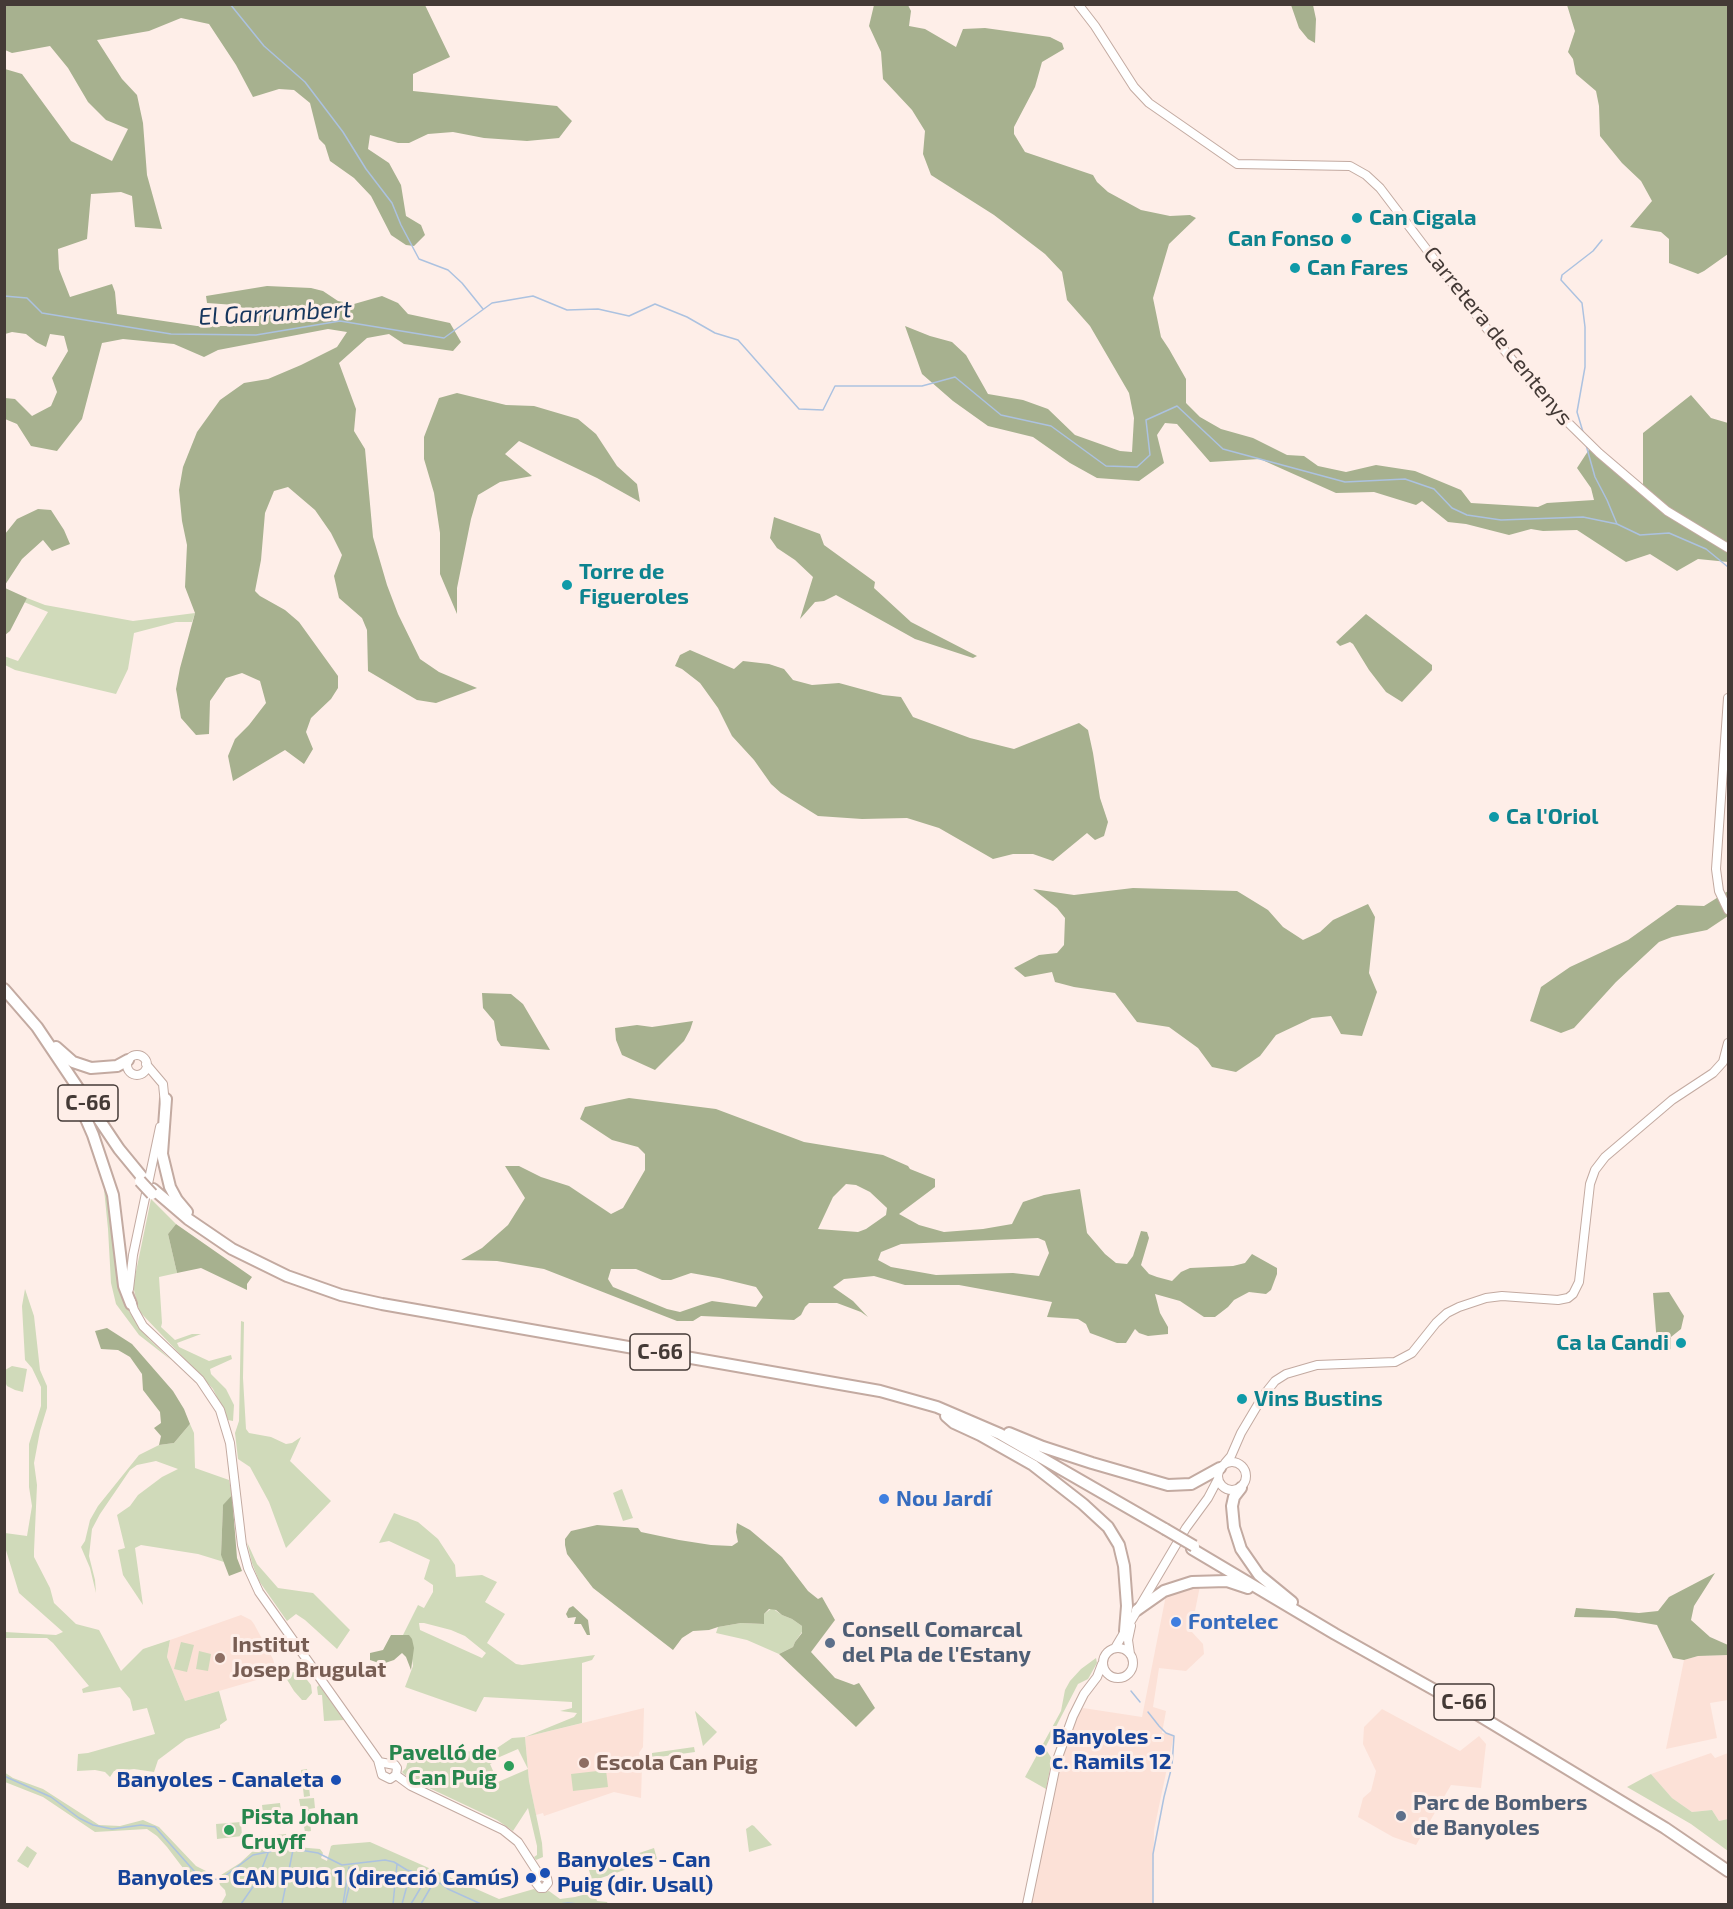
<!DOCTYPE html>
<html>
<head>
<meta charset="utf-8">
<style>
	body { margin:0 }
	#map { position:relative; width:1733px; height:1909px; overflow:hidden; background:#feeee8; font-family:"Exo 2",sans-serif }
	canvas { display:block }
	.frame { position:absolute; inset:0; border:6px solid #443a36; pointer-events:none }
</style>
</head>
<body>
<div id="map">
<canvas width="1733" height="1909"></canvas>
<div class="frame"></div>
</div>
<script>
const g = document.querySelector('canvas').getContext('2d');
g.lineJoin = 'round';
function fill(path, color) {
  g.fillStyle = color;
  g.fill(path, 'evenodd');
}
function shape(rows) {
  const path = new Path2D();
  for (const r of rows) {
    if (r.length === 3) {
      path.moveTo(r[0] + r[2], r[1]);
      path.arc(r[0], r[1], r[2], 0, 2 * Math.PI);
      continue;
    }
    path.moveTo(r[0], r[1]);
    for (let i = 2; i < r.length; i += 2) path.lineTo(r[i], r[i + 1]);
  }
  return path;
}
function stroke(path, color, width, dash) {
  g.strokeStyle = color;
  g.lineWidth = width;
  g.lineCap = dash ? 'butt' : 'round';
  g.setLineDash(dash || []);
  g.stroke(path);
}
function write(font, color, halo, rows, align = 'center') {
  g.font = font + ' "Exo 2",sans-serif';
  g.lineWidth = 6;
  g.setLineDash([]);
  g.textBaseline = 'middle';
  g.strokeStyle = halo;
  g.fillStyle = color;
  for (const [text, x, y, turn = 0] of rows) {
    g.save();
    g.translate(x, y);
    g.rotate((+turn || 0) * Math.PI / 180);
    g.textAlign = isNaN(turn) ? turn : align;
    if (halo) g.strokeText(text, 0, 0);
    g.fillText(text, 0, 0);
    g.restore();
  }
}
fill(shape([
	[1200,1586,1191,1631,1203,1644,1204,1654,1186,1671,1159,1668,1153,1707,1166,1711,1162,1733,1174,1735,1154,1830,1153,1904,1028,1904,1039,1846,1070,1724,1083,1708,1142,1717,1166,1595,1181,1589],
	[241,1615,251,1620,254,1624,273,1659,277,1674,185,1701,167,1657,170,1640],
	[1728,1655,1728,1700,1710,1703,1717,1738,1666,1749,1684,1660,1698,1656],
	[644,1708,643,1747,639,1753,642,1766,641,1798,614,1792,544,1816,543,1813,536,1815,529,1781,525,1737],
	[1382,1709,1460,1751,1479,1736,1486,1744,1481,1788,1451,1785,1416,1845,1393,1837,1358,1817,1363,1798,1371,1791,1376,1771,1363,1744,1364,1727],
	[1711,1753,1715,1758,1728,1753,1728,1819,1719,1821,1712,1810,1692,1812,1672,1798,1651,1774]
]), '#fce1d7');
fill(shape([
	[27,598,45,605,133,621,195,613,192,622,176,622,134,633,128,669,116,694,15,670,5,665,4,656,18,661,48,612,24,602],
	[103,1179,111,1210,120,1289,130,1313,149,1339,171,1360,139,1335,116,1304,111,1283,108,1229],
	[151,1199,176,1224,168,1234,177,1273,159,1277,162,1323,161,1327,175,1340,192,1334,201,1334,177,1343,179,1347,209,1361,231,1355,232,1359,210,1369,211,1374,226,1389,234,1405,233,1421,228,1420,213,1389,139,1311,133,1286],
	[25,1289,34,1316,40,1370,47,1386,47,1408,40,1431,34,1463,37,1485,34,1551,34,1557,50,1588,54,1603,76,1624,99,1630,121,1671,143,1649,170,1640,167,1657,185,1701,219,1691,227,1720,220,1725,220,1728,186,1739,158,1760,154,1772,134,1769,114,1771,110,1777,105,1772,95,1770,77,1771,78,1754,88,1753,155,1734,147,1708,133,1711,130,1699,120,1687,83,1693,82,1689,89,1686,53,1643,47,1638,5,1638,6,1698,5,1693,5,1632,56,1635,63,1632,19,1593,5,1547,5,1533,27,1536,32,1506,29,1487,29,1444,41,1406,41,1387,32,1368,25,1360,22,1306],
	[241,1321,244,1322,243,1378,246,1429,249,1433,271,1437,286,1444,292,1443,301,1437,290,1461,331,1501,286,1548,269,1502,250,1467,238,1459,235,1433,239,1421],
	[12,1366,27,1369,23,1392,15,1390,7,1386,5,1382,5,1370],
	[190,1424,194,1433,195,1468,229,1480,232,1495,223,1506,221,1554,224,1562,198,1554,141,1545,135,1548,143,1605,123,1575,118,1550,125,1548,117,1515,130,1506,138,1495,162,1477,178,1469,156,1461,137,1465,130,1470,100,1514,92,1529,89,1556,95,1580,96,1593,90,1568,81,1547,85,1541,90,1520,98,1506,139,1455,159,1445,174,1443],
	[622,1489,633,1518,623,1521,613,1493],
	[394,1513,418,1522,438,1539,455,1565,456,1577,482,1575,497,1582,485,1602,505,1614,487,1643,516,1664,522,1665,595,1655,592,1660,582,1663,582,1723,525,1737,529,1781,542,1843,543,1857,536,1860,534,1857,537,1855,537,1846,528,1808,513,1831,497,1820,408,1778,402,1772,406,1768,410,1752,416,1750,491,1752,512,1738,525,1737,574,1717,577,1713,560,1711,572,1708,572,1702,484,1697,476,1712,405,1687,413,1666,409,1636,403,1635,418,1605,424,1608,433,1592,433,1585,424,1579,430,1560,389,1541,379,1543],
	[419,1623,424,1623,451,1630,465,1636,486,1653,482,1658,420,1630],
	[518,1749,528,1769,498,1782,490,1764,496,1761,495,1759],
	[247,1542,257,1564,278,1588,313,1593,350,1630,337,1649,305,1620,296,1614,287,1621,259,1581,252,1563],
	[772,1608,782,1615,792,1619,802,1626,802,1632,795,1642,793,1647,779,1654,747,1640,716,1633,718,1627,741,1623,763,1624,764,1614],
	[181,1642,194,1645,187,1672,174,1669],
	[199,1651,211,1654,208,1671,196,1669],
	[1096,1658,1097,1663,1088,1679,1078,1684,1045,1748,1052,1759,1046,1789,1025,1777,1061,1711,1065,1690,1070,1681,1081,1669],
	[297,1672,304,1676,311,1685,312,1693,306,1700,302,1700,294,1691,283,1673],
	[319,1685,344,1720,324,1721,322,1695,318,1695,317,1687],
	[695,1711,717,1732,703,1746],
	[694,1747,695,1752,652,1758,652,1753],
	[307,1769,310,1796,304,1797,301,1770],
	[606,1770,608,1787,573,1791,571,1774],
	[4,1772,13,1778,43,1789,99,1825,120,1826,143,1820,159,1827,196,1866,208,1872,209,1887,207,1887,186,1872,167,1847,157,1836,147,1829,95,1832,43,1797,5,1782],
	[1651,1774,1672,1798,1692,1812,1712,1810,1719,1821,1728,1819,1728,1851,1691,1824,1627,1787],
	[314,1798,315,1808,309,1809,311,1831,305,1832,299,1799],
	[280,1803,282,1820,264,1822,262,1805],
	[241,1822,242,1836,217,1839,216,1824],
	[752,1825,754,1826,772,1845,749,1852,746,1829],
	[286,1834,287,1840,258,1842,257,1837],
	[370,1842,499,1899,534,1889,541,1893,549,1891,560,1899,575,1897,594,1892,597,1901,607,1902,608,1904,221,1904,226,1895,225,1890,220,1885,218,1877,240,1863,254,1850,284,1846,320,1849,323,1853,321,1858,327,1861,331,1846,333,1845],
	[27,1846,37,1853,28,1868,17,1861],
	[654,1848,657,1859,592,1881,589,1870]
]), '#d0daba');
fill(shape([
	[5,4,425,5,450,57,413,74,413,91,557,106,572,121,559,138,527,141,484,138,453,132,428,134,409,143,398,143,370,135,368,149,389,163,401,185,406,216,421,225,425,235,414,246,406,245,391,235,371,196,354,178,330,161,325,145,319,139,310,103,294,90,279,89,253,97,236,65,209,24,181,18,149,31,97,40,122,79,137,95,143,123,147,175,162,229,135,227,132,196,121,192,91,194,87,239,58,249,59,269,70,297,112,284,115,292,117,314,197,326,259,326,257,313,235,305,207,303,206,296,267,286,311,288,323,291,338,301,354,304,382,296,398,303,408,314,450,323,461,342,453,351,404,344,389,334,367,338,339,363,356,409,354,431,365,449,373,537,387,585,398,614,420,659,439,672,477,688,436,703,417,700,368,671,367,630,362,618,339,598,334,576,342,555,331,533,315,510,288,487,274,491,265,513,261,560,255,591,260,596,285,610,299,622,338,676,338,688,331,699,311,718,306,732,313,749,304,764,285,750,233,781,228,756,235,739,249,725,266,703,260,681,242,673,226,678,210,701,209,734,196,735,181,718,176,689,180,668,195,613,185,587,187,545,182,521,179,490,183,467,197,432,220,400,244,383,268,379,301,365,337,347,347,332,328,329,218,350,204,357,174,344,123,339,102,343,82,419,57,451,31,446,17,424,5,419,5,398,15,399,32,416,51,406,57,392,52,378,68,351,64,336,50,334,46,347,36,342,26,334,12,332,5,334,5,69,22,74,71,141,112,161,128,129,106,120,88,102,68,68,50,46,12,53,5,50],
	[874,5,908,5,911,11,909,26,925,29,956,47,963,29,985,28,1050,37,1062,43,1064,49,1042,62,1035,87,1014,127,1014,134,1025,152,1093,175,1097,182,1108,192,1141,210,1170,216,1190,215,1196,218,1169,244,1153,298,1161,337,1169,349,1186,379,1186,403,1200,417,1221,429,1253,438,1287,455,1304,456,1318,466,1346,472,1376,465,1415,471,1461,490,1471,503,1538,507,1547,503,1594,500,1591,488,1577,468,1590,448,1643,488,1643,433,1691,395,1711,418,1728,423,1728,562,1698,559,1677,571,1650,554,1626,562,1577,530,1543,531,1531,529,1509,535,1466,524,1448,522,1422,501,1416,505,1374,492,1336,493,1260,459,1210,462,1177,424,1165,423,1157,435,1164,463,1139,481,1097,478,1070,463,1033,437,988,426,953,401,922,374,905,326,930,336,952,342,966,355,988,394,1023,400,1048,409,1075,435,1120,451,1132,452,1134,418,1129,393,1090,326,1067,300,1062,272,1045,254,994,215,931,175,923,154,925,131,912,110,883,79,881,52,869,26],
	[1291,5,1313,5,1316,19,1315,43,1308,39,1299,28],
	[1567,5,1728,5,1728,254,1704,271,1698,274,1669,263,1669,239,1661,232,1630,227,1652,201,1641,181,1622,163,1600,136,1599,106,1596,91,1576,74,1573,59,1568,52,1575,31],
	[457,393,506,405,534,406,578,419,596,434,617,466,637,484,640,502,597,478,519,441,505,454,532,476,500,482,478,495,471,519,457,588,457,614,440,574,440,533,434,493,424,459,424,437,439,398],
	[38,509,51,510,64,530,70,544,52,551,43,540,22,559,5,585,5,534,17,519],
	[774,517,820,534,824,545,875,582,874,588,911,622,977,656,973,658,915,639,836,595,824,601,815,602,800,619,813,577,795,560,777,548,770,538],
	[5,588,27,598,10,631,5,635],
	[1366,614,1432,665,1432,670,1402,702,1386,692,1369,670,1353,644,1350,642,1340,646,1336,642],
	[690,650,734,669,743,661,769,664,784,669,793,680,812,685,839,683,883,695,901,697,913,717,970,738,1014,749,1079,723,1088,730,1093,753,1100,798,1108,822,1104,836,1095,840,1087,833,1053,861,1033,854,1013,854,993,859,939,828,907,818,862,819,818,816,781,793,771,784,754,760,732,736,718,708,700,683,682,669,675,666,680,655],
	[1133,888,1237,891,1268,910,1283,927,1303,940,1320,932,1333,920,1368,904,1375,917,1369,973,1377,992,1362,1036,1341,1034,1331,1016,1312,1018,1276,1035,1260,1056,1236,1072,1212,1067,1198,1048,1169,1027,1137,1022,1115,993,1074,987,1055,982,1052,972,1025,977,1014,968,1039,955,1057,953,1064,945,1065,918,1057,908,1033,889,1074,895],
	[1728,891,1728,916,1707,930,1672,937,1659,942,1616,982,1574,1028,1561,1033,1530,1021,1541,987,1570,967,1628,940,1677,905,1704,906],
	[482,993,511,994,523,1004,550,1050,501,1046,497,1040,494,1021,483,1008],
	[693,1021,690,1030,684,1041,655,1070,622,1055,616,1040,615,1028,637,1025,652,1027],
	[629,1098,716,1109,804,1142,883,1155,908,1166,910,1169,935,1179,935,1187,899,1214,919,1225,944,1232,983,1229,1012,1224,1023,1202,1044,1195,1080,1189,1087,1233,1105,1254,1116,1263,1127,1264,1133,1256,1141,1231,1147,1232,1149,1238,1141,1265,1149,1274,1157,1277,1172,1281,1181,1272,1190,1268,1233,1266,1245,1263,1252,1254,1277,1268,1277,1274,1271,1290,1266,1294,1249,1292,1234,1300,1228,1307,1215,1317,1204,1317,1180,1301,1155,1294,1160,1313,1168,1327,1168,1334,1148,1336,1139,1333,1135,1329,1126,1343,1117,1343,1090,1333,1086,1324,1078,1319,1047,1317,1052,1302,959,1285,905,1285,874,1276,844,1279,833,1287,853,1301,868,1317,861,1312,837,1303,809,1303,805,1307,801,1315,794,1320,701,1316,693,1321,677,1321,544,1269,497,1261,461,1260,482,1248,508,1225,525,1198,505,1166,519,1166,541,1177,569,1186,611,1214,623,1208,645,1170,645,1154,638,1147,612,1140,580,1119,585,1107],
	[846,1184,856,1185,870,1192,887,1208,886,1215,866,1229,858,1232,818,1229,833,1197],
	[1038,1238,1045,1241,1049,1253,1039,1276,1013,1273,936,1275,891,1267,878,1260,881,1252,901,1244],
	[611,1269,636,1269,662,1280,671,1280,691,1273,719,1278,756,1287,763,1297,756,1307,712,1301,680,1312,667,1309,613,1287,608,1279],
	[176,1224,252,1277,247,1284,247,1290,201,1268,177,1273,168,1234],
	[1669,1292,1684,1316,1681,1329,1671,1337,1671,1349,1661,1353,1657,1344,1653,1293],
	[107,1328,132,1344,173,1391,184,1409,190,1424,174,1443,159,1445,161,1436,154,1428,161,1423,160,1412,143,1390,142,1374,130,1357,118,1350,101,1349,95,1331],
	[232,1495,237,1558,242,1571,229,1576,221,1555,223,1505],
	[737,1523,750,1530,782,1557,808,1591,818,1599,822,1597,835,1620,811,1652,835,1678,854,1685,859,1683,875,1708,856,1727,779,1654,793,1647,795,1642,802,1633,802,1626,792,1619,782,1615,776,1610,769,1609,764,1614,764,1624,741,1623,718,1627,709,1630,693,1631,682,1638,673,1650,593,1588,567,1554,565,1545,565,1539,571,1531,597,1525,638,1528,641,1532,679,1540,711,1545,732,1546,738,1542,736,1532],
	[1715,1573,1694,1606,1691,1620,1710,1637,1728,1645,1728,1655,1698,1656,1684,1660,1673,1658,1657,1625,1615,1618,1574,1617,1576,1608,1639,1613,1658,1611,1669,1597],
	[573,1606,588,1620,590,1635,587,1635,581,1624,574,1624,576,1617,568,1618,566,1614,569,1608],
	[391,1635,409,1635,412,1639,414,1648,411,1670,406,1657,402,1653,394,1660,382,1664,370,1660,370,1653,383,1650]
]), '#a7b18f');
stroke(shape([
	[230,4,264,46,305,82,343,132,366,169,392,203,401,225,419,259,448,270,462,283,483,309],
	[4,296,27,298,42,313,171,334,256,335,340,321,444,338,492,303,533,296,567,310,598,309,629,316,655,304,687,317,715,333,738,340,799,409,823,410,835,386,922,386,955,377,1001,415,1051,426,1106,466,1137,467,1150,455,1146,420,1177,406,1223,449,1345,482,1405,479,1434,489,1452,508,1467,515,1501,520,1583,517,1617,524,1640,535,1669,533,1706,549,1728,567],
	[1583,432,1577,412,1585,367,1585,327,1582,303,1561,280,1562,275,1593,251,1602,240],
	[1586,445,1595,477,1607,500,1617,524],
	[1131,1691,1140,1702],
	[1148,1712,1159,1726,1166,1733,1174,1736,1172,1766,1164,1797,1153,1854,1153,1904],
	[4,1776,51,1797,79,1818,93,1825,112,1829,141,1825,155,1827,195,1872,209,1880,221,1879,253,1855,288,1848,318,1853,342,1865,385,1860,394,1862,407,1870,433,1878,448,1889,481,1904],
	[241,1904,257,1881,268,1853],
	[282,1904,293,1850],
	[343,1904,349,1867],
	[345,1904,352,1875,395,1882],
	[393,1904,397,1864],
	[402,1904,411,1871],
	[411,1904,427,1877],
	[421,1904,435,1880],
	[559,1904,568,1903,578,1904]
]), '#acc2e0', 1.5);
const minor = shape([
	[1078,4,1095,26,1134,87,1149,103,1237,164,1350,166,1366,175,1380,188,1484,325,1543,398,1599,453,1667,511,1728,548],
	[1728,698,1716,869,1719,891,1728,910],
	[137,1065,10],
	[146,1064,163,1084,165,1104],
	[129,1289,133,1255,160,1127],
	[131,1301,134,1310,143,1326,200,1380,220,1410,230,1443,242,1545,248,1568,259,1592,378,1760,382,1775,390,1779,396,1775],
	[1232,1476,14],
	[1225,1463,1231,1456,1241,1433,1263,1396,1275,1381,1286,1374,1317,1365,1395,1362,1412,1353,1436,1323,1447,1313,1459,1307,1486,1298,1502,1296,1558,1300,1568,1298,1573,1294,1579,1282,1590,1184,1595,1170,1605,1157,1672,1100,1713,1073,1723,1062,1728,1043],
	[1118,1663,15],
	[1115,1648,1186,1528,1208,1498,1218,1479],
	[1130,1654,1128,1640,1131,1626],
	[379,1762,395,1765,397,1768,396,1775],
	[396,1775,411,1786,503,1830,518,1842,540,1876,547,1878,548,1883,544,1888,540,1888,536,1883,536,1880,540,1876],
	[1027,1904,1057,1760,1073,1716,1084,1694,1097,1677,1102,1664]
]);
const highway = shape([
	[4,989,37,1027,119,1149,142,1177],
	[56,1047,73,1062,91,1068,117,1066,128,1060],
	[73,1089,93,1135,113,1195,124,1286,131,1304],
	[166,1099,162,1154,170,1187,177,1200,187,1212],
	[153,1189,188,1219,232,1249,287,1276,341,1295,382,1304,880,1391,937,1407,1000,1434,1165,1529],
	[946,1416,954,1423,980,1435,1033,1465,1083,1504,1108,1527,1119,1545,1124,1566,1127,1606,1125,1631],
	[1009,1433,1043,1447,1092,1463,1168,1485,1191,1484,1220,1468],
	[1241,1488,1234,1497,1232,1506,1234,1527,1241,1549,1259,1575,1292,1602],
	[1192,1549,1335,1634,1465,1707,1665,1828,1728,1871],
	[1137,1610,1164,1591,1192,1582,1227,1581,1248,1588]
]);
stroke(minor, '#c3aaa1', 10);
stroke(highway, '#c3aaa1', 14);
stroke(minor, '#fff', 8);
stroke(highway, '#fff', 10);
const highwayBridge = shape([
	[140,1181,152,1194],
	[1165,1529,1194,1546]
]);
stroke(highwayBridge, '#c3aaa1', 14, []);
stroke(highwayBridge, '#fff', 10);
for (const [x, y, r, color] of [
	[1357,218,6,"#0f9aa8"],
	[1346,239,6,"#0f9aa8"],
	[1295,268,6,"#0f9aa8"],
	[567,585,6,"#0f9aa8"],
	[1494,817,6,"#0f9aa8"],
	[1681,1343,6,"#0f9aa8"],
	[1242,1399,6,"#0f9aa8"],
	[884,1499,6,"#3f7fe0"],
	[1176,1622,6,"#3f7fe0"],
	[830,1643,6,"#5c6f8a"],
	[220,1658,6,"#8d6e63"],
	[1040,1750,6,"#1a4fb4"],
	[584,1763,6,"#8d6e63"],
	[509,1766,6,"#2e9e5b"],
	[336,1780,6,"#1a4fb4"],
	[1401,1816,6,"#5c6f8a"],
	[229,1830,6,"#2e9e5b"],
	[545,1873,6,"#1a4fb4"],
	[531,1878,6,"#1a4fb4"]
]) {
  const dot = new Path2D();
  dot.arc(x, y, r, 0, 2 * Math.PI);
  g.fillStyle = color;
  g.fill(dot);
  stroke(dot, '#feeee8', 2);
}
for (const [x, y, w] of [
	[88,1103,60],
	[660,1352,60],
	[1464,1702,60]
]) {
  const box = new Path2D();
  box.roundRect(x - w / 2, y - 18, w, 36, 4.5);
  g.fillStyle = '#feeee8';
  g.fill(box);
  stroke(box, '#443a36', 1.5);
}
write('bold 21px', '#443a36', null, [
	["C-66",88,1103],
	["C-66",660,1352],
	["C-66",1464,1702]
]);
write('bold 22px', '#0d838f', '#feeee8', [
	["Can Cigala",1369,218],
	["Can Fonso",1334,239,"right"],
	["Can Fares",1307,268],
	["Torre de",579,572],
	["Figueroles",579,597],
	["Ca l'Oriol",1506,817],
	["Ca la Candi",1669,1343,"right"],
	["Vins Bustins",1254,1399]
], 'left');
write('22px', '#443a36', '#feeee8', [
	["Carretera de Centenys",1498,336,51]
]);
write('bold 22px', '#366cbe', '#feeee8', [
	["Nou Jardí",896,1499],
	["Fontelec",1188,1622]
], 'left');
write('bold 22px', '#4e5e75', '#feeee8', [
	["Consell Comarcal",842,1630],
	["del Pla de l'Estany",842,1655],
	["Parc de Bombers",1413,1803],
	["de Banyoles",1413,1828]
], 'left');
write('bold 22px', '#785e54', '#feeee8', [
	["Institut",232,1645],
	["Josep Brugulat",232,1670],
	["Escola Can Puig",596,1763]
], 'left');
write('bold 22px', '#164399', '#feeee8', [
	["Banyoles -",1052,1737],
	["c. Ramils 12",1052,1762],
	["Banyoles - Canaleta",324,1780,"right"],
	["Banyoles - Can",557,1860],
	["Puig (dir. Usall)",557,1885],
	["Banyoles - CAN PUIG 1 (direcció Camús)",519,1878,"right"]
], 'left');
write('bold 22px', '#27864d', '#feeee8', [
	["Pavelló de",497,1753],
	["Can Puig",497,1778],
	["Pista Johan",241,1817,"left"],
	["Cruyff",241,1842,"left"]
], 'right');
write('italic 24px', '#16365d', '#feeee8', [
	["El Garrumbert",275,313,-3]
]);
</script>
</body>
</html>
